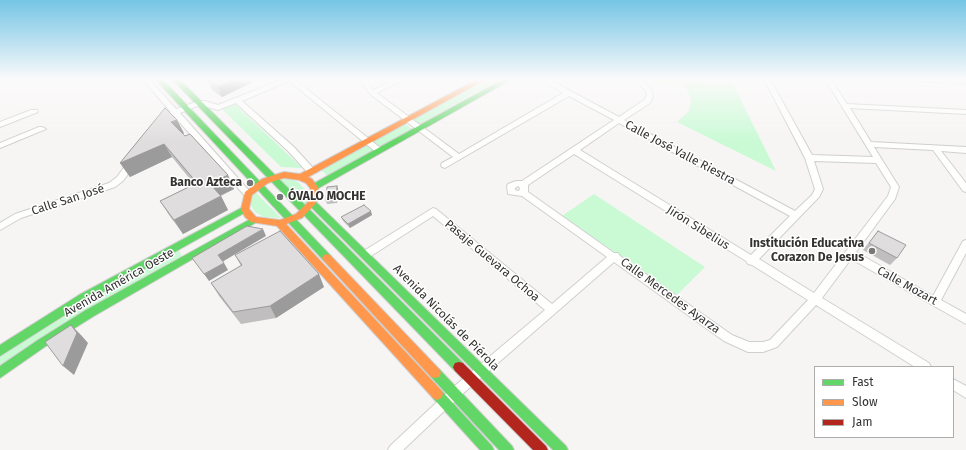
<!DOCTYPE html>
<html>
<head>
<meta charset="utf-8">
<style>
	body { margin:0 }
	#map { position:relative; width:966px; height:450px; overflow:hidden; background:#f7f5f4; font-family:"Fira Sans",sans-serif }
	canvas { display:block }
	.legend { position:absolute; left:814px; top:366px; width:140px; height:72px; box-sizing:border-box; background:#fff; border:1px solid #aeadad; margin:0; padding:5px 7px; list-style:none; font-size:12px; color:#343332 }
	.legend li { display:flex; align-items:center; gap:8px; height:20px }
	.legend b { width:20px; border:1px solid #aeadad }
</style>
</head>
<body>
<div id="map">
<canvas width="966" height="450"></canvas>
<ul class="legend">
<li><b style="height:5px;background:#63d668"></b>Fast</li>
<li><b style="height:5px;background:#ff974d"></b>Slow</li>
<li><b style="height:5px;background:#b3261e"></b>Jam</li>
</ul>
</div>
<script>
const g = document.querySelector('canvas').getContext('2d');
g.lineJoin = 'round';
function fill(path, color) {
  g.fillStyle = color;
  g.fill(path, 'evenodd');
}
function shape(rows) {
  const path = new Path2D();
  for (const r of rows) {
    path.moveTo(r[0], r[1]);
    for (let i = 2; i < r.length; i += 2) path.lineTo(r[i], r[i + 1]);
  }
  return path;
}
function stroke(path, color, width, dash) {
  g.strokeStyle = color;
  g.lineWidth = width;
  g.lineCap = dash ? 'butt' : 'round';
  g.setLineDash(dash || []);
  g.stroke(path);
}
function write(font, color, halo, rows, align = 'center') {
  g.font = font + ' "Fira Sans",sans-serif';
  g.lineWidth = 3;
  g.setLineDash([]);
  g.textBaseline = 'middle';
  g.strokeStyle = halo;
  g.fillStyle = color;
  for (const [text, x, y, turn = 0] of rows) {
    g.save();
    g.translate(x, y);
    g.rotate((+turn || 0) * Math.PI / 180);
    g.textAlign = isNaN(turn) ? turn : align;
    if (halo) g.strokeText(text, 0, 0);
    g.fillText(text, 0, 0);
    g.restore();
  }
}
fill(shape([
	[486,79,500,79,418,125,412,120],
	[650,79,687,79,733,84,776,171,677,122,689,111,691,99,686,88,680,85,686,81,677,83,654,84],
	[235,104,302,168,281,167,222,109],
	[404,123,412,129,328,176,320,169],
	[290,179,298,182,307,192,308,200,305,206,278,180],
	[254,191,281,218,264,217,255,212,250,204],
	[594,194,705,267,677,295,562,216],
	[178,249,183,258,0,369,0,355]
]), '#c9fad4');
const street = shape([
	[142,79,149,79,176,109,199,101,205,101,218,105,283,79,294,79,383,150,379,153,376,152,289,81,242,101,294,147,314,169,315,171,314,173,308,173,288,151,236,103,218,110,200,105,180,113,252,194,251,196,245,196,174,116,166,123,160,123,160,119,171,112,142,79],
	[359,79,366,79,373,90,396,79,405,79,377,93,459,154,563,93,540,79,548,79,619,117,644,100,647,96,646,91,634,79,641,79,651,89,653,96,650,103,624,120,795,211,812,195,815,189,805,158,764,79,770,79,812,155,873,157,825,79,831,79,847,104,966,110,966,114,850,108,871,142,966,147,966,153,941,151,966,183,966,192,963,191,933,150,874,147,899,187,895,199,856,252,933,296,963,241,966,240,966,253,941,300,966,314,966,324,851,259,822,298,929,363,931,367,915,367,816,305,777,347,763,352,748,352,724,341,614,262,459,397,403,450,388,450,390,446,451,389,545,310,433,216,368,258,362,258,360,255,362,252,433,208,436,209,552,304,607,257,522,196,508,194,507,186,508,184,516,181,522,181,614,120,569,96,445,168,442,167,441,165,442,163,453,157,370,94,359,79],
	[619,123,790,216,751,255,580,150,619,123],
	[574,154,746,261,748,264,752,265,808,300,770,340,763,342,749,342,732,335,620,256,618,253,614,253,528,192,528,185,574,154],
	[814,161,876,163,891,187,888,196,814,293,759,259,819,197,823,189,814,161],
	[518,186,520,188,519,191,515,190,515,188,518,186],
	[913,79,965,80,966,84,916,81,913,79],
	[31,110,37,110,38,112,0,127,0,122,31,110],
	[39,127,42,127,46,129,0,148,0,143,39,127],
	[133,158,137,161,136,163,123,181,115,187,21,218,0,230,0,223,15,214,109,183,117,177,130,159,133,158],
	[953,379,966,386,966,398,953,390,953,379]
]);
const fast = shape([
	[155,79,162,79,330,255,332,258,330,261,324,261,155,79],
	[172,79,179,79,463,363,465,367,463,371,459,372,455,371,172,79],
	[504,79,512,79,317,189,311,189,310,187,311,185,504,79],
	[312,200,315,201,566,446,568,450,553,450,309,205,308,203,309,201,312,200],
	[245,206,248,207,249,209,248,211,87,301,0,356,0,345,79,295,245,206],
	[254,217,257,218,258,220,257,222,94,316,46,346,0,378,0,366,38,340,86,310,254,217],
	[435,368,439,369,512,446,514,450,499,450,431,377,429,373,431,369,435,368],
	[437,388,441,390,492,446,494,450,480,450,433,398,431,394,433,390,437,388]
]);
const slow = shape([
	[478,79,486,79,308,177,312,179,318,187,319,192,316,203,302,218,286,224,441,390,443,394,441,398,437,400,433,398,277,226,251,222,245,217,241,209,245,192,262,179,284,172,300,174,478,79],
	[284,178,299,180,306,183,310,188,311,192,308,202,296,214,280,220,256,217,249,209,252,195,268,183,284,178],
	[327,254,330,255,439,369,441,373,439,377,435,378,431,377,324,261,322,258,324,255,327,254]
]);
const jam = shape([
	[459,362,463,363,546,446,548,450,533,450,455,371,453,367,455,363,459,362]
]);
stroke(street, '#d0cfcf', 2);
stroke(fast, '#d0cfcf', 2);
stroke(slow, '#d0cfcf', 2);
stroke(jam, '#d0cfcf', 2);
fill(street, '#fefefd');
fill(fast, '#63d668');
fill(slow, '#ff974d');
fill(jam, '#b3261e');
fill(shape([
	[207,79,250,79,251,83,222,97,212,90],
	[165,108,184,133,183,134,228,175,234,189,221,196,228,210,183,234,169,215,160,201,194,184,172,157,130,177,120,163],
	[338,189,337,203,327,204,326,201],
	[372,215,350,228,343,221,341,217],
	[878,231,897,258,890,265,863,250],
	[235,255,324,287,276,318,241,324,219,296,211,283,241,266]
]), '#c0bebe');
fill(shape([
	[234,79,250,79,251,83,222,97,218,87],
	[177,120,184,133,179,136,171,122],
	[164,144,172,157,130,177,120,163],
	[228,175,234,189,217,197,210,184],
	[337,186,338,189,337,203,336,200],
	[221,196,228,210,183,234,174,220],
	[371,211,372,215,350,228,348,224],
	[263,229,266,236,222,262,218,255],
	[224,263,228,270,209,281,204,274],
	[319,274,324,287,276,318,270,306],
	[71,325,81,335,88,343,74,375,63,366]
]), '#9c9b9b');
const building = shape([
	[207,79,234,79,218,87,207,79],
	[165,108,177,120,171,122,185,136,190,134,228,175,210,184,221,196,174,220,160,201,197,183,164,144,120,163,165,108],
	[337,186,336,200,326,201,327,187,337,186],
	[364,205,371,211,348,224,341,217,364,205],
	[247,226,263,229,218,255,224,263,204,274,192,258,247,226],
	[280,231,319,274,270,306,233,312,211,283,242,265,235,255,280,231],
	[878,231,906,245,897,258,869,243,878,231],
	[71,325,77,333,63,366,45,342,71,325]
]);
fill(building, '#dfdddd');
stroke(building, '#9c9b9b', 1);
const sky = g.createLinearGradient(0, 0, 0, 142);
sky.addColorStop(0, '#75c5e5');
sky.addColorStop(0.56, '#fbfafa');
sky.addColorStop(1, '#fbfafa00');
g.fillStyle = sky;
g.fillRect(0, 0, 966, 142);
for (const [x, y, r, color] of [
	[250,183,4,"#787776"],
	[280,197,4,"#787776"],
	[872,251,4,"#787776"]
]) {
  const dot = new Path2D();
  dot.arc(x, y, r, 0, 2 * Math.PI);
  g.fillStyle = color;
  g.fill(dot);
  stroke(dot, '#fff', 1.5);
}
write('12px', '#343332', '#fff', [
	["Calle José Valle Riestra",680,153,28],
	["Calle San José",68,200,-18],
	["Jirón Sibelius",698,228,32],
	["Pasaje Guevara Ochoa",492,261,40],
	["Avenida América Oeste",119,283,-30],
	["Calle Mozart",907,286,29],
	["Calle Mercedes Ayarza",670,296,36],
	["Avenida Nicolás de Piérola",446,318,45]
]);
write('bold 12px', '#343332', '#fff', [
	["Banco Azteca",242,183],
	["ÓVALO MOCHE",288,197,"left"],
	["Institución Educativa",864,244],
	["Corazon De Jesus",864,258]
], 'right');
</script>
</body>
</html>
